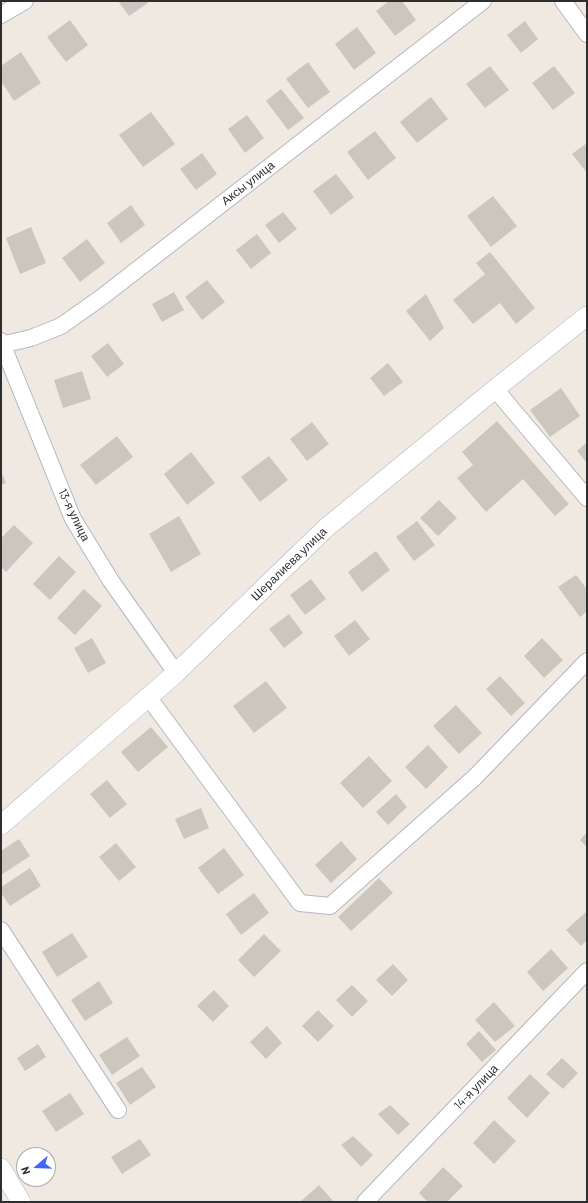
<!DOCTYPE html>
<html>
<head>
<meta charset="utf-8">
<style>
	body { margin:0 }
	#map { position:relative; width:588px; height:1203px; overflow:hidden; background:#efe9e1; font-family:Barlow,sans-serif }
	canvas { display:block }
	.frame { position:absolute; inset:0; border:2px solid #2e2e2e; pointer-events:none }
	.north { position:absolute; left:16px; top:1147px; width:40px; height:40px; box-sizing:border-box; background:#fff; border:1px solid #ababab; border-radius:50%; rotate:251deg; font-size:11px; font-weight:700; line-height:16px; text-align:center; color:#2e2e2e }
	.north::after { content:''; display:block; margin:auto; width:14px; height:18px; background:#4264fb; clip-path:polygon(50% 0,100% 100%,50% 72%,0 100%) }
</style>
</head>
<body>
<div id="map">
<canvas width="588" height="1203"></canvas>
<div class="frame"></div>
<div class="north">N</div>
</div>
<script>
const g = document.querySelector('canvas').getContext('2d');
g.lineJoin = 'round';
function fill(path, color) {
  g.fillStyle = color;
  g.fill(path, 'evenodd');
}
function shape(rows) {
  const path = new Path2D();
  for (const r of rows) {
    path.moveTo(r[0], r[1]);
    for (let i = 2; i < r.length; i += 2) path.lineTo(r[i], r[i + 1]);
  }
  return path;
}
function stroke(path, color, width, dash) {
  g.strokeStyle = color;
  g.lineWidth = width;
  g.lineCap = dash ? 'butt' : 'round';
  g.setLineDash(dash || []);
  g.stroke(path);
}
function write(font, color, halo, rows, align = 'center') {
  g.font = font + ' Barlow,sans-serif';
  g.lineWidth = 3;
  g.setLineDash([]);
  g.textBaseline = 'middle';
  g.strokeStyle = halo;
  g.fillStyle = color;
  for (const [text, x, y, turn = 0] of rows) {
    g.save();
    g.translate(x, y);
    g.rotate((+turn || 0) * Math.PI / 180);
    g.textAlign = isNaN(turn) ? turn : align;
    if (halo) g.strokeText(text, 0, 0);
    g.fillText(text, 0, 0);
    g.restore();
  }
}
fill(shape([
	[118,1,146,1,148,3,129,16],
	[389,1,402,1,416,20,395,36,376,11],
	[70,20,88,45,66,62,47,37],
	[525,21,538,39,521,53,507,35],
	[357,27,376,53,354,70,335,44],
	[21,52,41,83,14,101,1,81,1,66],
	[308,62,330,92,308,108,286,79],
	[490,66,509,90,485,108,466,84],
	[554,66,575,93,553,110,532,83],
	[281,89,304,118,288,130,266,101],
	[431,97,448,119,417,143,400,122],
	[151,112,175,144,143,167,119,135],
	[247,115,264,138,245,153,228,129],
	[375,131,396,158,368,180,347,152],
	[587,143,587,173,572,154],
	[202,153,217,174,196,190,180,169],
	[336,174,354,197,331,215,313,191],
	[493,196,517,226,491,247,467,216],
	[131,205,145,225,121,243,107,223],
	[283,212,297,229,279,243,265,225],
	[31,227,46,263,20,274,6,238],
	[257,234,271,253,251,269,236,250],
	[87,239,105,263,80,282,62,258],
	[490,252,535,308,516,324,500,303,473,324,453,300,485,274,476,263],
	[207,280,225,302,202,320,185,297],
	[174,292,184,310,162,322,152,304],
	[426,294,444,328,430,341,406,311],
	[108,343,124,364,107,377,91,356],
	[388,363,403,382,384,396,370,378],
	[82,371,91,399,63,408,54,380],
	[561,388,580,416,550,437,530,410],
	[497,421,569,504,555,516,523,479,486,512,457,478,473,465,462,452],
	[312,422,329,444,307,461,290,439],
	[117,436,133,457,96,485,80,465],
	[587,442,587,463,577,451],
	[191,452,215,483,187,505,164,474],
	[269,456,288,480,260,502,241,477],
	[1,471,6,483,1,485],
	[439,500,457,518,438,536,420,518],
	[179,516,201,554,171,572,149,534],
	[417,521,435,545,414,561,396,537],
	[14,525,33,543,6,572,1,567,1,538],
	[376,551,390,570,362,592,348,572],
	[59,556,76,572,50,600,33,584],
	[576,575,587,589,587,611,580,617,558,587],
	[311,579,326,599,305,615,290,595],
	[84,589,102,606,75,635,57,618],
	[289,614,303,633,284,648,269,629],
	[355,620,370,639,349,656,334,636],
	[92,638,106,663,88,673,74,648],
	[542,638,563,660,544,678,524,656],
	[500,676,525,703,511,716,486,689],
	[266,681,287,708,254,733,233,706],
	[456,705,482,733,459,754,433,726],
	[151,727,168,747,138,772,121,752],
	[428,745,448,767,426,789,405,767],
	[369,756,392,781,363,808,340,783],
	[107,780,127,804,110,818,90,794],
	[396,794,407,807,388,825,376,812],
	[201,808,209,828,184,839,175,819],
	[587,832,587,847,580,840],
	[19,839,30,856,1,875,1,851],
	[341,841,357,859,331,883,315,865],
	[116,843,136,867,119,881,99,857],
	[224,848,244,875,218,894,198,868],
	[30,868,41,886,10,906,1,893,1,887],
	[379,878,393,893,351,931,338,917],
	[254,893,269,913,241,935,226,914],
	[587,911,587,940,581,946,566,930],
	[72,933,88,957,57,977,42,952],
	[264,934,281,951,254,977,238,960],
	[551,949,568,968,543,991,527,972],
	[393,964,408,980,392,996,376,980],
	[99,981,113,1003,85,1021,71,1000],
	[352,985,368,1001,352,1017,336,1000],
	[214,990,229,1006,213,1022,197,1006],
	[494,1002,515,1026,495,1042,475,1020],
	[318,1010,334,1026,318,1042,302,1026],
	[267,1026,282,1043,266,1059,250,1042],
	[479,1031,496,1050,482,1062,466,1044],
	[127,1037,140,1056,112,1075,99,1055],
	[38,1044,46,1057,25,1071,17,1058],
	[562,1058,578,1073,563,1089,546,1074],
	[142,1067,156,1087,130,1105,116,1083],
	[530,1074,550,1093,527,1118,507,1098],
	[70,1093,84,1114,56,1132,42,1111],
	[390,1105,410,1124,398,1135,378,1114],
	[494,1120,516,1141,494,1164,473,1143],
	[353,1136,373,1155,361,1167,341,1145],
	[140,1139,151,1155,122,1174,111,1157],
	[443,1167,463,1186,447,1202,428,1202,419,1193],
	[319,1185,334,1202,300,1202]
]), '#cbc7bf');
const minor = shape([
	[563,1,587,34],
	[1,15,25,1],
	[1,341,73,519,111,581,176,673],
	[1,345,31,338,61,326,102,297,483,1],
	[495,389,587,498],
	[149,698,300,903,330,906,475,777,587,661],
	[1,930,118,1110],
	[365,1202,587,971]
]);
const tertiary = shape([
	[1,825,176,673,326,528,495,389,587,316],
	[1,1168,21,1202]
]);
stroke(minor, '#b4b7c1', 18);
stroke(tertiary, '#b4b7c1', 20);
stroke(minor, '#fff', 16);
stroke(tertiary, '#fff', 19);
write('12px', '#2e2e2e', '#fff', [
	["Аксы улица",248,183,-38],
	["13-я улица",74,515,64],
	["Шералиева улица",289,564,-44],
	["14-я улица",476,1087,-46]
]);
</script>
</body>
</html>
